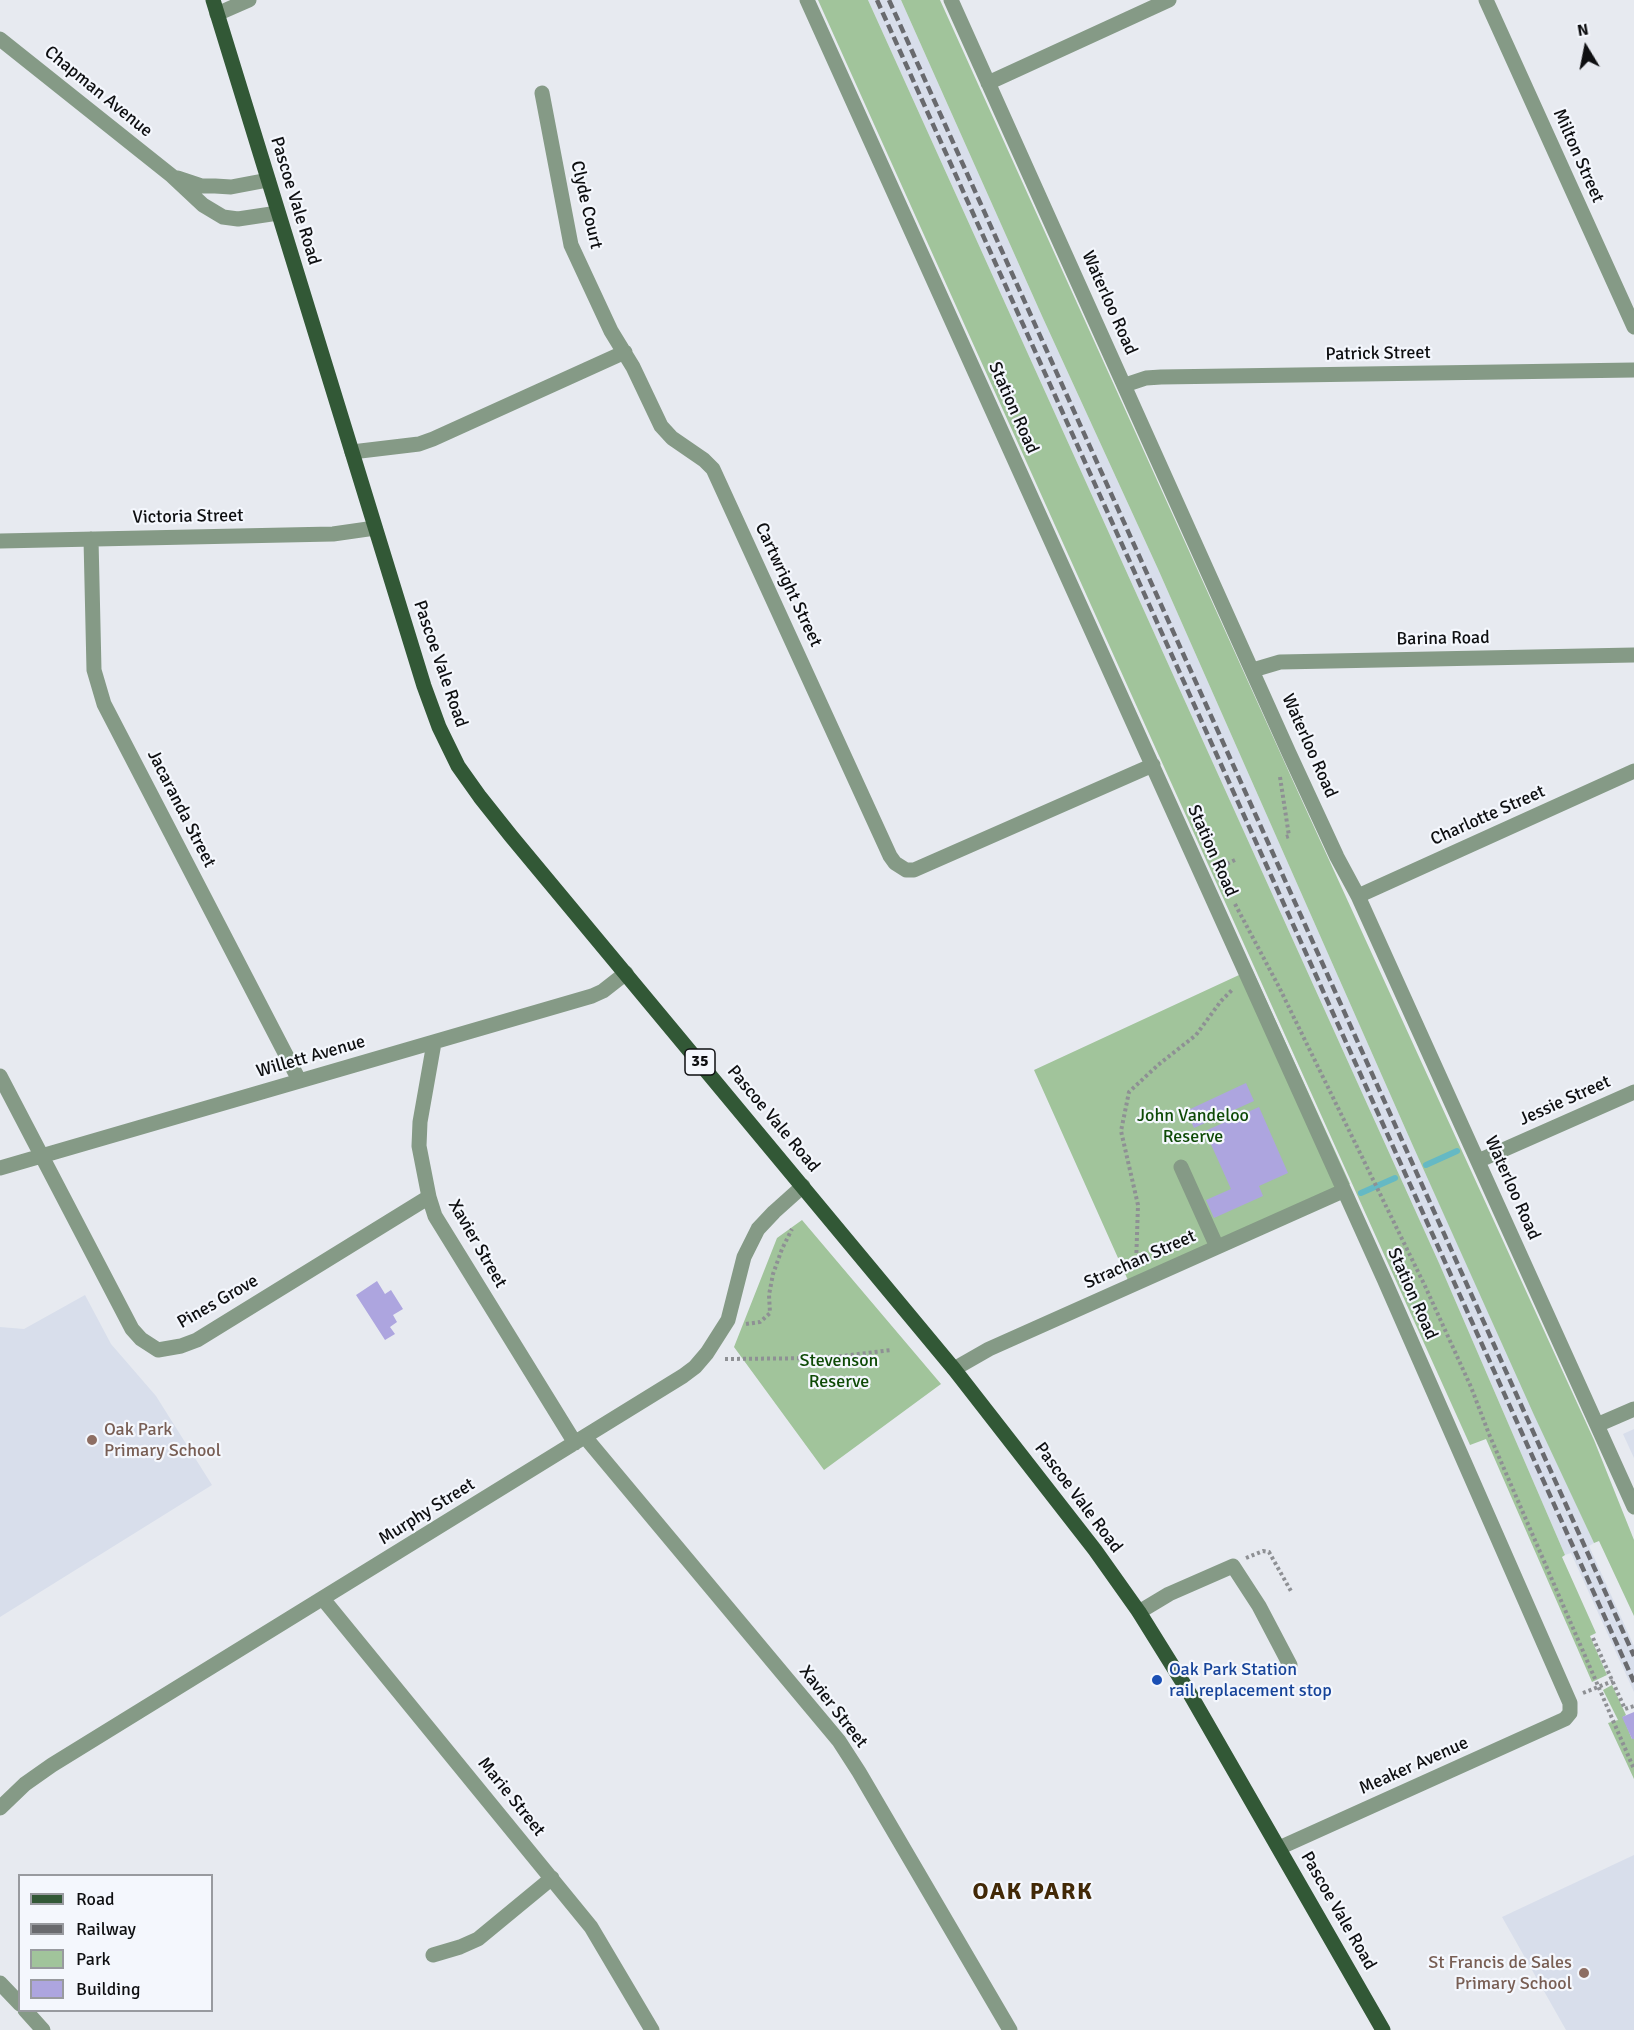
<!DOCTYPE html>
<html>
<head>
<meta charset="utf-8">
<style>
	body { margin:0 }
	#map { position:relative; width:1634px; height:2030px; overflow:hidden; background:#e7eaf0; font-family:Signika,sans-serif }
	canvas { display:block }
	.legend { position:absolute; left:18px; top:1874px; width:195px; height:138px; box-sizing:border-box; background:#f4f7fd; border:2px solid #989a9f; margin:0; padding:8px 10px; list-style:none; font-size:18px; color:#0e0f11 }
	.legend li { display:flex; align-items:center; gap:12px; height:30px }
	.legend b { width:30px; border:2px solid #989a9f }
	.north { position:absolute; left:1556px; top:18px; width:60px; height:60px; -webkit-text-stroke:4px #f4f7fd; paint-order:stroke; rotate:350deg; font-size:16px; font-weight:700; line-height:24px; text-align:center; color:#0e0f11 }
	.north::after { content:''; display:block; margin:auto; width:21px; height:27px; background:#0e0f11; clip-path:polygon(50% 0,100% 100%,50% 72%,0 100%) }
</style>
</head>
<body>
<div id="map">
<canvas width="1634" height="2030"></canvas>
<ul class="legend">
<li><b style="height:8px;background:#325836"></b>Road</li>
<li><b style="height:8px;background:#696a6e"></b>Railway</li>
<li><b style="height:16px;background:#a1c49b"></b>Park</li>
<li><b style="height:16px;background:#ada5df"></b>Building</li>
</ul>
<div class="north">N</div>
</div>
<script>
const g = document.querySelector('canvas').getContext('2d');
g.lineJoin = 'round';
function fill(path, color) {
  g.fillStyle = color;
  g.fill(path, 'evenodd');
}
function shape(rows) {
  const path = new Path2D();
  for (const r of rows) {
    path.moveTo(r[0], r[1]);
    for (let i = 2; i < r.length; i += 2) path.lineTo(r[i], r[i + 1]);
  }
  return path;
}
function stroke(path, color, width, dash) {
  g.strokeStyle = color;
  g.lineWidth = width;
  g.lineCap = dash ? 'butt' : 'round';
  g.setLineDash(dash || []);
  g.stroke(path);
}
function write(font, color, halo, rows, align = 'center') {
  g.font = font + ' Signika,sans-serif';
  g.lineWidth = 4.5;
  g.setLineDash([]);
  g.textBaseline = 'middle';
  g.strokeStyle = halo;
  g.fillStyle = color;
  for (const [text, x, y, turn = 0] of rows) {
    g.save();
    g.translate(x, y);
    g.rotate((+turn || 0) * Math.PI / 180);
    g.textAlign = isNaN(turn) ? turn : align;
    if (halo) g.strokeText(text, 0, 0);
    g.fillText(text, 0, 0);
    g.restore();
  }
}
fill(shape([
	[868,0,901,0,1042,316,1158,569,1413,1146,1594,1543,1589,1546,1634,1646,1634,1692,1571,1553,1565,1555,1439,1263],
	[85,1295,111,1344,156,1396,212,1485,0,1617,0,1327,24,1329],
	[1634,1429,1634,1458,1623,1434],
	[1634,1855,1634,2030,1566,2030,1502,1917]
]), '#d8deeb');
fill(shape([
	[818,0,868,0,1439,1263,1565,1555,1562,1557,1596,1633,1590,1636,1607,1675,1592,1682,1486,1439,1470,1445],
	[901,0,940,0,1293,781,1594,1440,1634,1540,1634,1616,1599,1541,1594,1543,1534,1415,1413,1146,1158,569,1042,316],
	[1252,969,1350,1184,1131,1287,1034,1070],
	[802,1220,941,1384,824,1470,734,1347,777,1238],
	[1612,1685,1626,1715,1623,1717,1632,1739,1634,1739,1634,1779,1608,1723,1618,1720,1603,1690]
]), '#a1c49b');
stroke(shape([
	[1426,1165,1457,1151],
	[1361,1193,1395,1178]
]), '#65b9c4', 6);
fill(shape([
	[1246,1083,1254,1101,1194,1128,1186,1111],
	[1259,1107,1288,1173,1259,1186,1263,1196,1214,1218,1206,1200,1231,1189,1205,1131],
	[377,1281,385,1294,391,1290,403,1309,393,1315,397,1322,390,1327,395,1334,385,1340,356,1295],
	[1634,1712,1634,1739,1632,1739,1622,1717]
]), '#ada5df');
stroke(shape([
	[1280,777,1289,836,1286,837],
	[1219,870,1218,868,1235,860],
	[1235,904,1279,987,1425,1286,1471,1387,1489,1434,1634,1769],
	[1136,1265,1138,1205,1121,1131,1129,1092,1158,1065,1196,1035,1221,1001,1233,989],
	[746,1324,760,1322,770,1313,769,1295,773,1274,782,1249,792,1229],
	[725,1359,826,1358,891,1350],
	[1246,1558,1263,1551,1269,1552,1292,1593],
	[1593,1638,1625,1709,1634,1706],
	[1583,1693,1613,1681]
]), '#8e9094', 4, [3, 3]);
stroke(shape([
	[807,0,1384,1279,1570,1703,1570,1713,1565,1719,1279,1848],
	[951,0,1289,753,1337,857,1358,896,1634,1507],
	[1486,0,1634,327],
	[217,14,249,0],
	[0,39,172,176,203,205,223,217,238,219,278,213],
	[988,83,1169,0],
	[542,93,571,245,611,331,633,367,661,426,672,438,704,460,713,469,890,856,895,863,906,870,914,870,1153,765],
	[178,178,202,186,215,186,231,187,268,180],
	[1125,385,1146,378,1161,377,1634,370],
	[352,452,419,444,433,439,625,352],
	[91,539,94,670,104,704,299,1080],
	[0,541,333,534,375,528],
	[1253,670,1280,662,1634,655],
	[1358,896,1634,771],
	[434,1043,420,1122,419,1146,429,1197,435,1216,575,1443],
	[0,1076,132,1329,141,1339,158,1350,181,1346,197,1340,429,1197],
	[1478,1161,1634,1092],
	[1181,1167,1217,1247],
	[0,1168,592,996,603,991,626,973],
	[954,1369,989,1349,1343,1191],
	[1597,1425,1634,1409],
	[585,1437,839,1741,859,1772,1010,2030],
	[323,1599,591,1927,652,2030],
	[1139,1612,1169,1594,1233,1566,1259,1606,1290,1665],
	[0,1808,25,1784,52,1765,683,1376,695,1367,707,1353,728,1320,744,1257,758,1229,774,1212,803,1186],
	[433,1955,460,1947,478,1939,552,1878],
	[0,1983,20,2004],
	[25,2010,43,2030]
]), '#859a86', 15);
stroke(shape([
	[213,0,424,686,439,727,458,766,480,797,511,836,954,1369,1095,1550,1139,1612,1190,1694,1383,2030]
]), '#325836', 15);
stroke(shape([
	[877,0,1634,1682],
	[889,0,1634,1656]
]), '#696a6e', 4.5, [9, 4.5]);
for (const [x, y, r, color] of [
	[92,1440,6,"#8d6e63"],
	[1157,1680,6,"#1a4fb4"],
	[1584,1973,6,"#8d6e63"]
]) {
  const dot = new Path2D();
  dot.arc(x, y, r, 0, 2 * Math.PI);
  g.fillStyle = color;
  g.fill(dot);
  stroke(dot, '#f4f7fd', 2);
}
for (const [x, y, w] of [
	[700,1062,30]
]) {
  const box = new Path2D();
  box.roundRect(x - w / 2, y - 13, w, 26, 4.5);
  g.fillStyle = '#f4f7fd';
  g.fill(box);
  stroke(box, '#0e0f11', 1.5);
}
write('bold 16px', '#0e0f11', null, [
	["35",700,1062]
]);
write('18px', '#0e0f11', '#f4f7fd', [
	["Chapman Avenue",98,92,39],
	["Milton Street",1578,156,66],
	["Pascoe Vale Road",295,201,73],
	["Clyde Court",586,205,77],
	["Waterloo Road",1109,303,66],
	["Patrick Street",1378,354,-1],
	["Station Road",1013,408,66],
	["Victoria Street",188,517,-1],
	["Cartwright Street",788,585,65],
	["Barina Road",1443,639,-1],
	["Pascoe Vale Road",440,664,71],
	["Waterloo Road",1309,746,66],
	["Jacaranda Street",181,809,63],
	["Charlotte Street",1488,816,-24],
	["Station Road",1212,851,66],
	["Willett Avenue",311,1057,-16],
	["Jessie Street",1565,1101,-24],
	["Pascoe Vale Road",773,1119,50],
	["Waterloo Road",1512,1188,66],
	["Xavier Street",477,1244,60],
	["Strachan Street",1140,1260,-24],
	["Station Road",1412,1294,66],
	["Pines Grove",218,1302,-30],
	["Pascoe Vale Road",1078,1498,53],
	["Murphy Street",427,1512,-32],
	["Xavier Street",833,1707,52],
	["Meaker Avenue",1414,1766,-24],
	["Marie Street",511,1797,51],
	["Pascoe Vale Road",1338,1911,60]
]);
write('18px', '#0e4a06', '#f4f7fd', [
	["John Vandeloo",1193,1116],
	["Reserve",1193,1137],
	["Stevenson",839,1361],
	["Reserve",839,1382]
]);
write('18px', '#785e54', '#f4f7fd', [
	["Oak Park",104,1430],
	["Primary School",104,1451],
	["St Francis de Sales",1572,1963,"right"],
	["Primary School",1572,1984,"right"]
], 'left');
write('18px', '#164399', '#f4f7fd', [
	["Oak Park Station",1169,1670],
	["rail replacement stop",1169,1691]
], 'left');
g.letterSpacing = '1.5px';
write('bold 24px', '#422907', '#f4f7fd', [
	["OAK PARK",1033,1893]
]);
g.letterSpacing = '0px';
</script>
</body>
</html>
